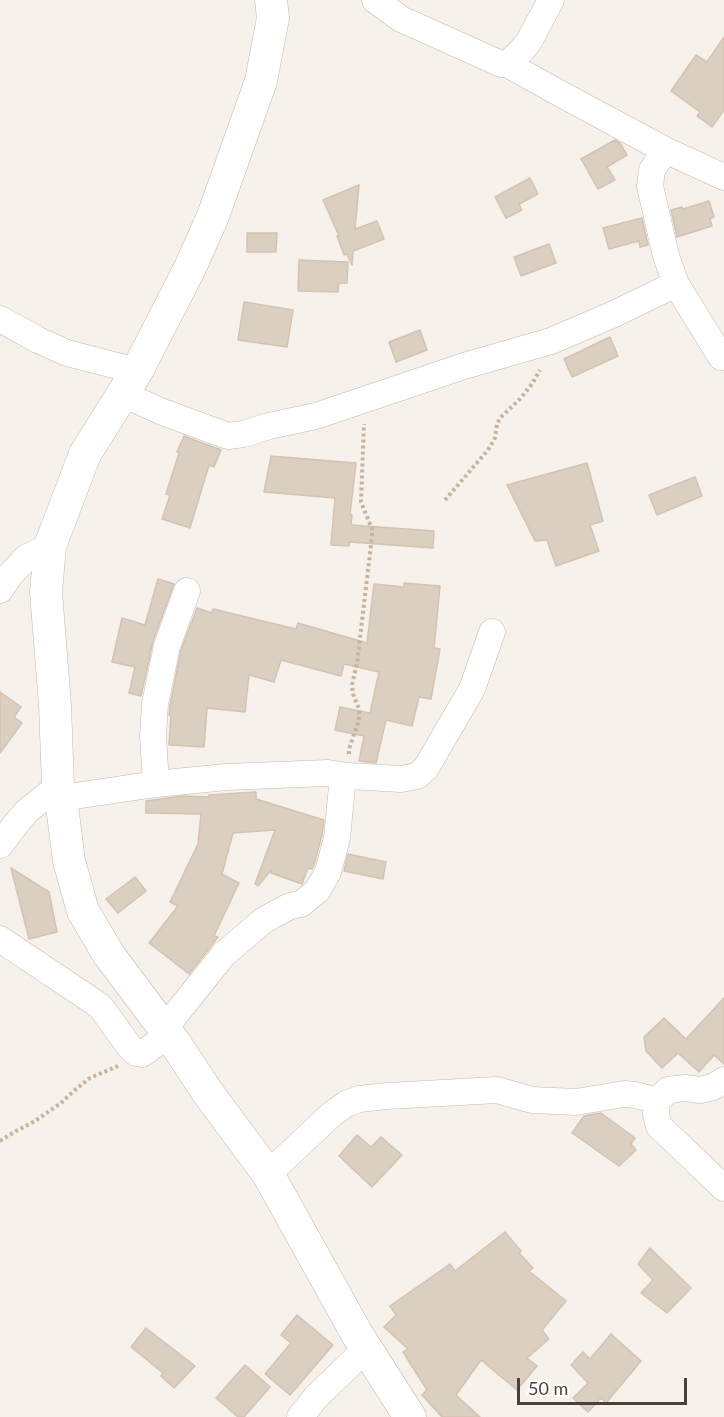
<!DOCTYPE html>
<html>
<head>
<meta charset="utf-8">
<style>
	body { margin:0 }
	#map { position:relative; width:724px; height:1417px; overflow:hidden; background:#f6f1eb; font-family:Lato,sans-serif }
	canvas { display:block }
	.scale { position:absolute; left:517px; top:1378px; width:170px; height:27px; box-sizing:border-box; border:3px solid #4b4138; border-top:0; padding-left:8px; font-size:18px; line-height:21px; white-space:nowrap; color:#4b4138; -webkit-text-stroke:4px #fff; paint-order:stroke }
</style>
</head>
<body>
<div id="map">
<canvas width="724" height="1417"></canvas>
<div class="scale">50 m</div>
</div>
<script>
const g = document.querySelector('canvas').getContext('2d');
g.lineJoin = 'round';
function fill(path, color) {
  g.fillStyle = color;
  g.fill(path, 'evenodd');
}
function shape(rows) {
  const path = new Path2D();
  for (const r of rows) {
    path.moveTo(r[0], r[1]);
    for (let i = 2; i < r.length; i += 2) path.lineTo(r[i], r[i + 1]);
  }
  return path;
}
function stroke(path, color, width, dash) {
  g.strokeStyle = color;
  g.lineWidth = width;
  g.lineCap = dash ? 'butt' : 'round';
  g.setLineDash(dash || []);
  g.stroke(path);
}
const building = shape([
	[724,37,724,110,712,127,697,116,700,112,671,91,696,55,707,62,724,37],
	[615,140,620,143,627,155,607,167,615,180,598,189,581,159,615,140],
	[530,178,538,194,519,204,522,210,506,218,495,197,530,178],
	[359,185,355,229,377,221,384,239,353,251,352,265,347,254,344,255,337,236,339,236,323,200,359,185],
	[709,201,714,217,710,219,712,226,677,237,671,210,682,207,683,209,709,201],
	[642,218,648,245,640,247,639,241,609,249,603,228,642,218],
	[247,233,277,233,276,252,247,252,247,233],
	[549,244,556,263,521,276,514,257,549,244],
	[299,260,348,262,347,283,339,283,338,292,298,291,299,260],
	[244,302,293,310,287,347,238,340,244,302],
	[420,330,427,350,396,362,389,342,420,330],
	[610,337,618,356,572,377,564,359,610,337],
	[184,436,221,450,214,467,209,465,190,528,162,519,170,495,166,494,179,453,177,452,184,436],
	[271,456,356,463,350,514,352,515,351,525,434,531,433,548,350,542,349,546,331,545,335,498,264,492,271,456],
	[587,463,603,521,590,525,599,551,556,566,547,540,535,541,507,485,587,463],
	[695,477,702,496,657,515,649,495,695,477],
	[158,579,174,584,153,641,141,696,129,693,135,667,112,662,122,618,145,625,158,579],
	[404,583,440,586,434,648,440,649,431,699,419,697,412,726,386,720,376,763,359,761,364,736,335,730,340,707,370,713,379,672,344,664,341,676,281,660,274,682,249,675,245,712,207,708,204,747,169,745,171,715,169,715,170,706,181,650,197,608,212,613,213,609,296,629,298,623,367,643,374,584,404,587,404,583],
	[0,692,21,707,14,717,22,723,0,753,0,692],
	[256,792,256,799,324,820,322,835,314,865,312,869,308,868,302,884,271,873,272,869,258,886,255,884,275,830,233,833,222,874,239,883,214,936,218,937,189,974,149,943,178,906,170,902,198,844,201,814,146,813,146,801,182,796,209,797,209,795,256,792],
	[348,854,386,862,383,879,344,871,348,854],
	[11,868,49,892,57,932,29,939,11,868],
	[135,877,146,891,118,913,106,899,135,877],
	[724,998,724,1064,714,1055,699,1072,678,1053,662,1068,646,1051,644,1037,664,1018,686,1039,724,998],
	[601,1113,635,1138,631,1144,636,1150,619,1166,572,1133,584,1116,601,1113],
	[357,1135,371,1147,381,1137,402,1155,372,1187,339,1156,357,1135],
	[505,1232,521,1251,519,1253,533,1268,529,1271,566,1301,542,1330,549,1339,527,1358,537,1366,517,1390,481,1360,456,1395,480,1417,442,1417,422,1395,427,1390,403,1352,408,1349,384,1327,396,1315,390,1306,450,1264,455,1271,505,1232],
	[650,1248,691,1288,667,1313,641,1293,653,1280,638,1264,650,1248],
	[297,1315,333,1345,290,1395,265,1374,291,1343,281,1335,297,1315],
	[146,1328,195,1366,174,1388,161,1376,163,1373,131,1347,146,1328],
	[611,1334,641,1361,606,1403,601,1398,588,1412,573,1398,588,1383,571,1365,583,1352,590,1359,611,1334],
	[245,1365,270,1387,244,1417,238,1417,216,1398,245,1365]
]);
fill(building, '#dbcfc2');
stroke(building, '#d4c3b2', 1.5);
const minor = shape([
	[375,0,401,19,501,64,507,64,518,54,528,43,551,0],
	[507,64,559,93,665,150,724,177],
	[665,150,652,170,650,186,666,256,676,284,721,357],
	[0,319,38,340,67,353,137,371],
	[123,394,160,411,228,436,244,434,269,426,316,416,464,366,551,341,614,314,676,284],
	[0,590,10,575,26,558,50,546],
	[156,784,153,736,155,704,167,646,187,591],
	[61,798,156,784,226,777,328,773,348,776,401,779,417,776,426,768,472,689,492,632],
	[0,845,16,824,27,811,58,786],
	[0,939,100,1006,129,1046,136,1053,142,1054,168,1035],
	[164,1029,224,954,264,920,290,906,301,904,317,891,328,872,337,838,343,776],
	[724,1080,713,1087,700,1090,685,1088,668,1090,657,1101,656,1115,659,1126,724,1188],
	[268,1174,332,1114,346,1104,359,1099,387,1096,497,1090,532,1100,576,1102,624,1094,636,1095,657,1101],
	[300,1417,317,1396,366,1349]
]);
const tertiary = shape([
	[271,0,273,18,261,81,213,216,190,268,137,371,85,454,50,546,46,592,55,705,58,786,61,798,69,861,83,911,109,955,175,1043,208,1093,268,1174,357,1334,410,1417]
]);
stroke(minor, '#c2b8ac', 27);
stroke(tertiary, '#c2b8ac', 33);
stroke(shape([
	[445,500,488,450,495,438,497,424,501,417,520,399,532,384,540,370],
	[349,754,349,749,359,720,359,709,353,694,352,685,357,663,372,537,372,529,361,502,364,424],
	[0,1141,16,1131,35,1121,61,1103,76,1089,90,1078,118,1066]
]), '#c5b39d', 4, [3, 3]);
stroke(minor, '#fff', 26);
stroke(tertiary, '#fff', 32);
</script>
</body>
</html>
